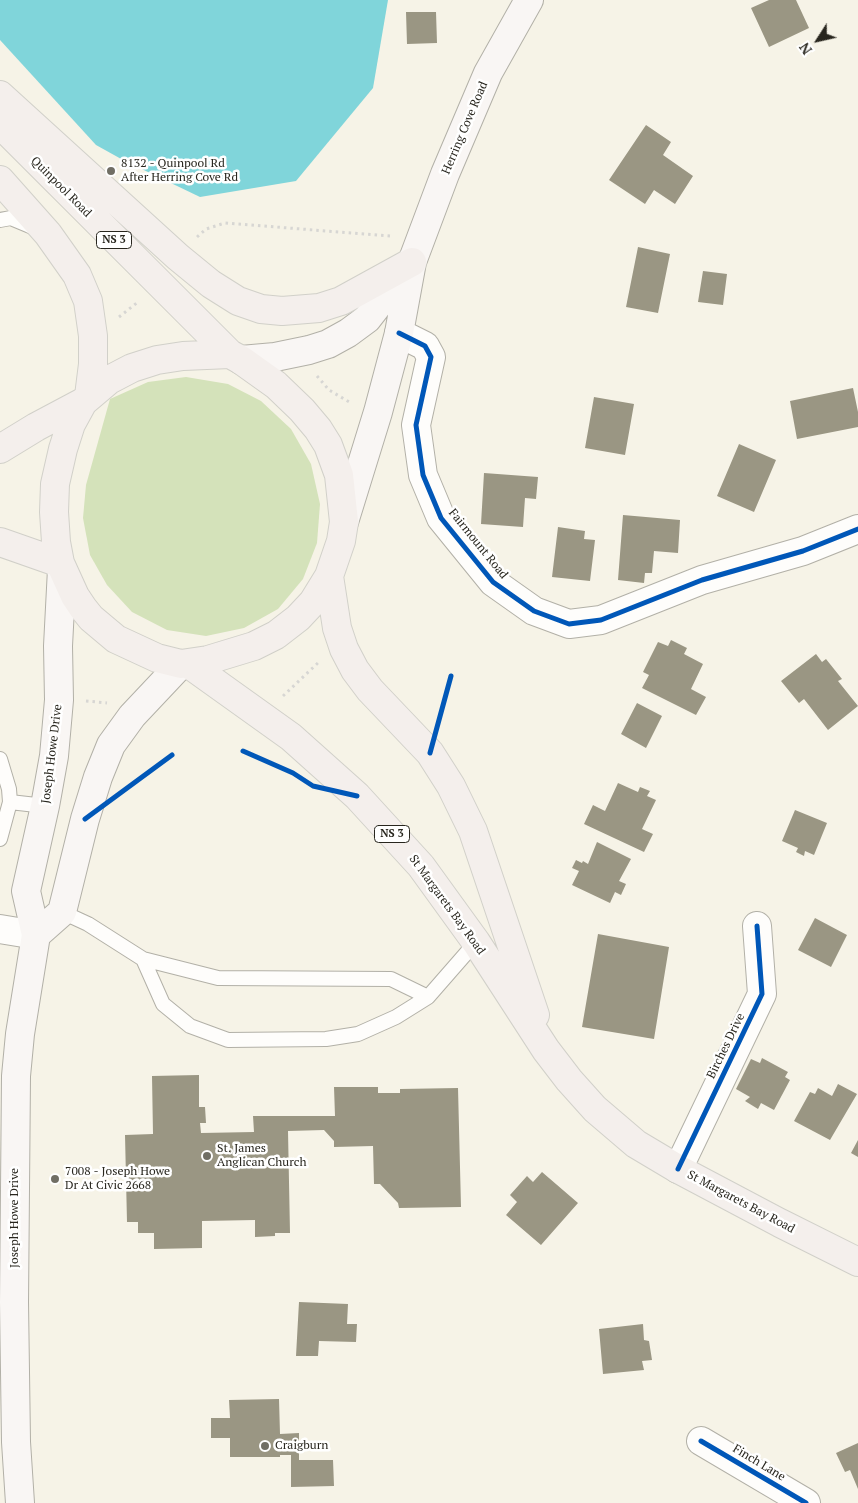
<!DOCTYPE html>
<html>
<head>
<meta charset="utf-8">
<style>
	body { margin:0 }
	#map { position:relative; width:858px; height:1503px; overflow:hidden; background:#f6f3e7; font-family:"PT Serif",serif }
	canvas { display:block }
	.north { position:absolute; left:793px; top:15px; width:50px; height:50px; -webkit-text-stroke:4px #fff; paint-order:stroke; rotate:235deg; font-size:14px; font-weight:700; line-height:20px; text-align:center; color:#28261e }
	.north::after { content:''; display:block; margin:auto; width:18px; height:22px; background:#28261e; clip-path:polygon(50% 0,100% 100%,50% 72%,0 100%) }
</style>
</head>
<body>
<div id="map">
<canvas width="858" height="1503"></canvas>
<div class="north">N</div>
</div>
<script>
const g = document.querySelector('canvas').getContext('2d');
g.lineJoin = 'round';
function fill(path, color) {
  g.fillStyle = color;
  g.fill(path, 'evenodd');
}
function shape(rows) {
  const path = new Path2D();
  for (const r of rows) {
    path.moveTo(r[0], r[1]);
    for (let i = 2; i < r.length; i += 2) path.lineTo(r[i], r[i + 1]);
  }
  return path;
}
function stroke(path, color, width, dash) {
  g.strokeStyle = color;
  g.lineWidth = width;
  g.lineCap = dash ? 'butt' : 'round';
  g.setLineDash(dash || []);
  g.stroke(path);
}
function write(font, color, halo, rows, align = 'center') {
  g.font = font + ' "PT Serif",serif';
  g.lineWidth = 5;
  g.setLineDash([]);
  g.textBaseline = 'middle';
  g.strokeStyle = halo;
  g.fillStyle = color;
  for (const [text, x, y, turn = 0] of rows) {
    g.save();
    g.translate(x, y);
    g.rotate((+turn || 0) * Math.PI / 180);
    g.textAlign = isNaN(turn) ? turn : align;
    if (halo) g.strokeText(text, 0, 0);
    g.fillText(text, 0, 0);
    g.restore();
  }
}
fill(shape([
	[186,377,228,384,261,401,291,429,311,464,320,504,317,543,303,579,278,609,244,628,206,636,167,630,132,612,107,585,90,555,83,518,86,485,110,399,148,382]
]), '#d4e2ba');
fill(shape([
	[0,0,388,0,373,88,296,181,200,197,123,160,96,145,0,40]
]), '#80d5da');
fill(shape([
	[769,0,796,0,809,28,769,47,751,8],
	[406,12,436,12,437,43,407,44],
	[646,125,671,142,663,155,693,176,675,204,654,190,645,204,609,180],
	[638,247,670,254,658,313,626,307],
	[703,271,727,274,723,305,698,302],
	[853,388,858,412,858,427,797,439,790,401],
	[594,397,634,404,625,455,585,448],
	[739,444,776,460,754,512,717,496],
	[484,473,538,477,536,499,525,498,523,527,481,524],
	[623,515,680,520,678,553,654,551,652,573,645,573,644,583,618,580],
	[558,527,585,531,584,539,595,540,590,581,552,577],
	[671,640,687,648,684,654,703,664,691,689,706,697,696,715,642,688,649,675,643,672,658,642,668,646],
	[816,654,822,662,826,659,842,679,838,681,858,706,828,730,804,699,799,703,781,681],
	[637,703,662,716,646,748,621,734],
	[618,783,638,792,640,787,650,791,647,796,656,800,642,829,653,834,644,852,584,824,593,805,605,811],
	[795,810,827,823,814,855,805,851,804,856,796,852,798,848,782,841],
	[597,842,631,859,619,881,626,884,621,895,615,892,610,903,572,885,579,871,572,868,576,860,582,863,583,861,588,864],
	[815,918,847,935,831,967,798,950],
	[598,934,669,947,654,1039,582,1027],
	[762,1058,788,1072,785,1077,790,1080,774,1110,761,1103,758,1109,745,1101,750,1097,736,1089,751,1059,760,1063],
	[199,1075,199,1107,205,1107,206,1123,200,1123,201,1133,254,1132,253,1116,335,1116,334,1087,378,1087,378,1093,400,1093,400,1089,458,1088,461,1207,399,1208,398,1203,380,1184,374,1184,373,1146,334,1147,334,1141,324,1130,288,1131,290,1233,275,1233,275,1236,255,1237,255,1220,202,1221,202,1248,154,1249,154,1233,138,1233,138,1222,127,1222,125,1135,153,1134,152,1076],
	[838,1084,857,1094,830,1140,794,1121,810,1092,815,1094,818,1088,832,1096],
	[858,1140,858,1157,851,1153],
	[542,1172,578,1203,541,1245,506,1215,517,1202,510,1195,527,1176,533,1182],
	[299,1302,348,1304,347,1324,357,1324,356,1342,319,1341,318,1356,296,1356],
	[643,1324,644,1340,649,1341,652,1360,642,1361,644,1370,603,1374,599,1329],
	[279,1399,280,1434,299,1433,299,1460,333,1460,334,1486,291,1487,291,1455,280,1455,280,1457,230,1457,230,1438,211,1438,211,1418,230,1418,229,1400],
	[858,1443,858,1489,850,1470,845,1472,836,1453]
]), '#9a9683');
const lane = shape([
	[0,220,11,218,35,228],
	[0,759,9,789,10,802,0,839],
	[10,802,45,806],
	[62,912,88,924,143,959,218,978,391,979,428,997],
	[143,959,163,1004,190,1026,228,1040,326,1039,358,1034,396,1017,428,997,476,942]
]);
const street = shape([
	[399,333,425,346,431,357,416,425,423,475,441,518,493,582,534,611,569,624,601,620,702,580,803,551,858,529],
	[0,929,36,935],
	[678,1169,762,994,757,926],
	[701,1441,806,1503]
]);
const secondary = shape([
	[241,360,275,357,309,350,328,344,348,333,367,319,409,265],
	[344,522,378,412,399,333,412,262,445,174,488,73,529,0],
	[36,935,62,912,85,819,98,777,111,745,132,716,181,664],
	[20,1503,16,1442,14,1302,16,1076,20,1034,36,935,26,891,45,806,54,756,59,700,58,646,62,569]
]);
const primary = shape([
	[0,95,178,257,211,284,238,301,261,309,282,311,319,308,341,301,412,262],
	[0,124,230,354],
	[0,180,48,234,77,275,88,301,93,336,93,364,89,396],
	[230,354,241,360,276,385,302,410,318,429,328,445,339,475,344,522,341,541,329,576,313,602,298,618,276,635,254,646,208,660,181,664,157,658,116,639,91,618,83,608,75,596,60,563,56,542,54,512,55,484,63,449,71,424,83,402,109,380,132,368,157,360,183,356,230,354],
	[0,449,36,427,83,402],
	[0,542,60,563],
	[329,576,337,628,344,649,355,670,370,690,430,753,451,786,473,831,535,1015],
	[189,664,291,737,357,796,421,866,476,942,546,1050,569,1080,595,1109,636,1144,678,1169,780,1223,858,1262]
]);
stroke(lane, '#b2b0a7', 16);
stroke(street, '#b2b0a7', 30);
stroke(secondary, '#b2b0a7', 30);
stroke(primary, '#d1d0c9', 30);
stroke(shape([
	[197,237,206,229,225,223,390,236],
	[119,317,138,302],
	[317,376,329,390,351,403],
	[283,696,320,661],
	[86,701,107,703]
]), '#d7d6d3', 3, [2.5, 4]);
stroke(lane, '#fefdfb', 14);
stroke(street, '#fefdfb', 28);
stroke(secondary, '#f9f6f4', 28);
stroke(primary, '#f4efec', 28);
stroke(shape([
	[399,333,425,346,431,357,416,425,423,475,441,518,493,582,534,611,569,624,601,620,702,580,803,551,858,529],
	[243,751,293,773,313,786,357,796],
	[430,753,451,676],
	[85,819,172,755],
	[678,1169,762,994,757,926],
	[701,1441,806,1503]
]), '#0057b8', 5);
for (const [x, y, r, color] of [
	[111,171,5,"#706e64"],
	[207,1156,5,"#706e64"],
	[55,1179,5,"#706e64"],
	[265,1446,5,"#706e64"]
]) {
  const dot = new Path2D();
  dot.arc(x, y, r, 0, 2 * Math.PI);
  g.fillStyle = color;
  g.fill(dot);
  stroke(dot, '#fff', 2);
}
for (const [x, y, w] of [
	[114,240,35],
	[392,834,35]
]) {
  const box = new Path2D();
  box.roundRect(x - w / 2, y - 8.5, w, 17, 4);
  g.fillStyle = '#fff';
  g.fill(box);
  stroke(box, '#28261e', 1);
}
write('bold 11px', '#28261e', null, [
	["NS 3",114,240],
	["NS 3",392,834]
]);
write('12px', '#28261e', '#fff', [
	["Herring Cove Road",465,128,-67],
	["Quinpool Road",61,187,45],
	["Fairmount Road",478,544,51],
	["Joseph Howe Drive",52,754,-83],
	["St Margarets Bay Road",447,905,54],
	["Birches Drive",726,1046,-64],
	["St Margarets Bay Road",741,1202,28],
	["Joseph Howe Drive",15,1218,-90],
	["Finch Lane",759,1463,31]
]);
write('12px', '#28261e', '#fff', [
	["8132 - Quinpool Rd",121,164],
	["After Herring Cove Rd",121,178],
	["St. James",217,1149],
	["Anglican Church",217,1163],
	["7008 - Joseph Howe",65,1172],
	["Dr At Civic 2668",65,1186],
	["Craigburn",275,1446]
], 'left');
</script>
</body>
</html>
